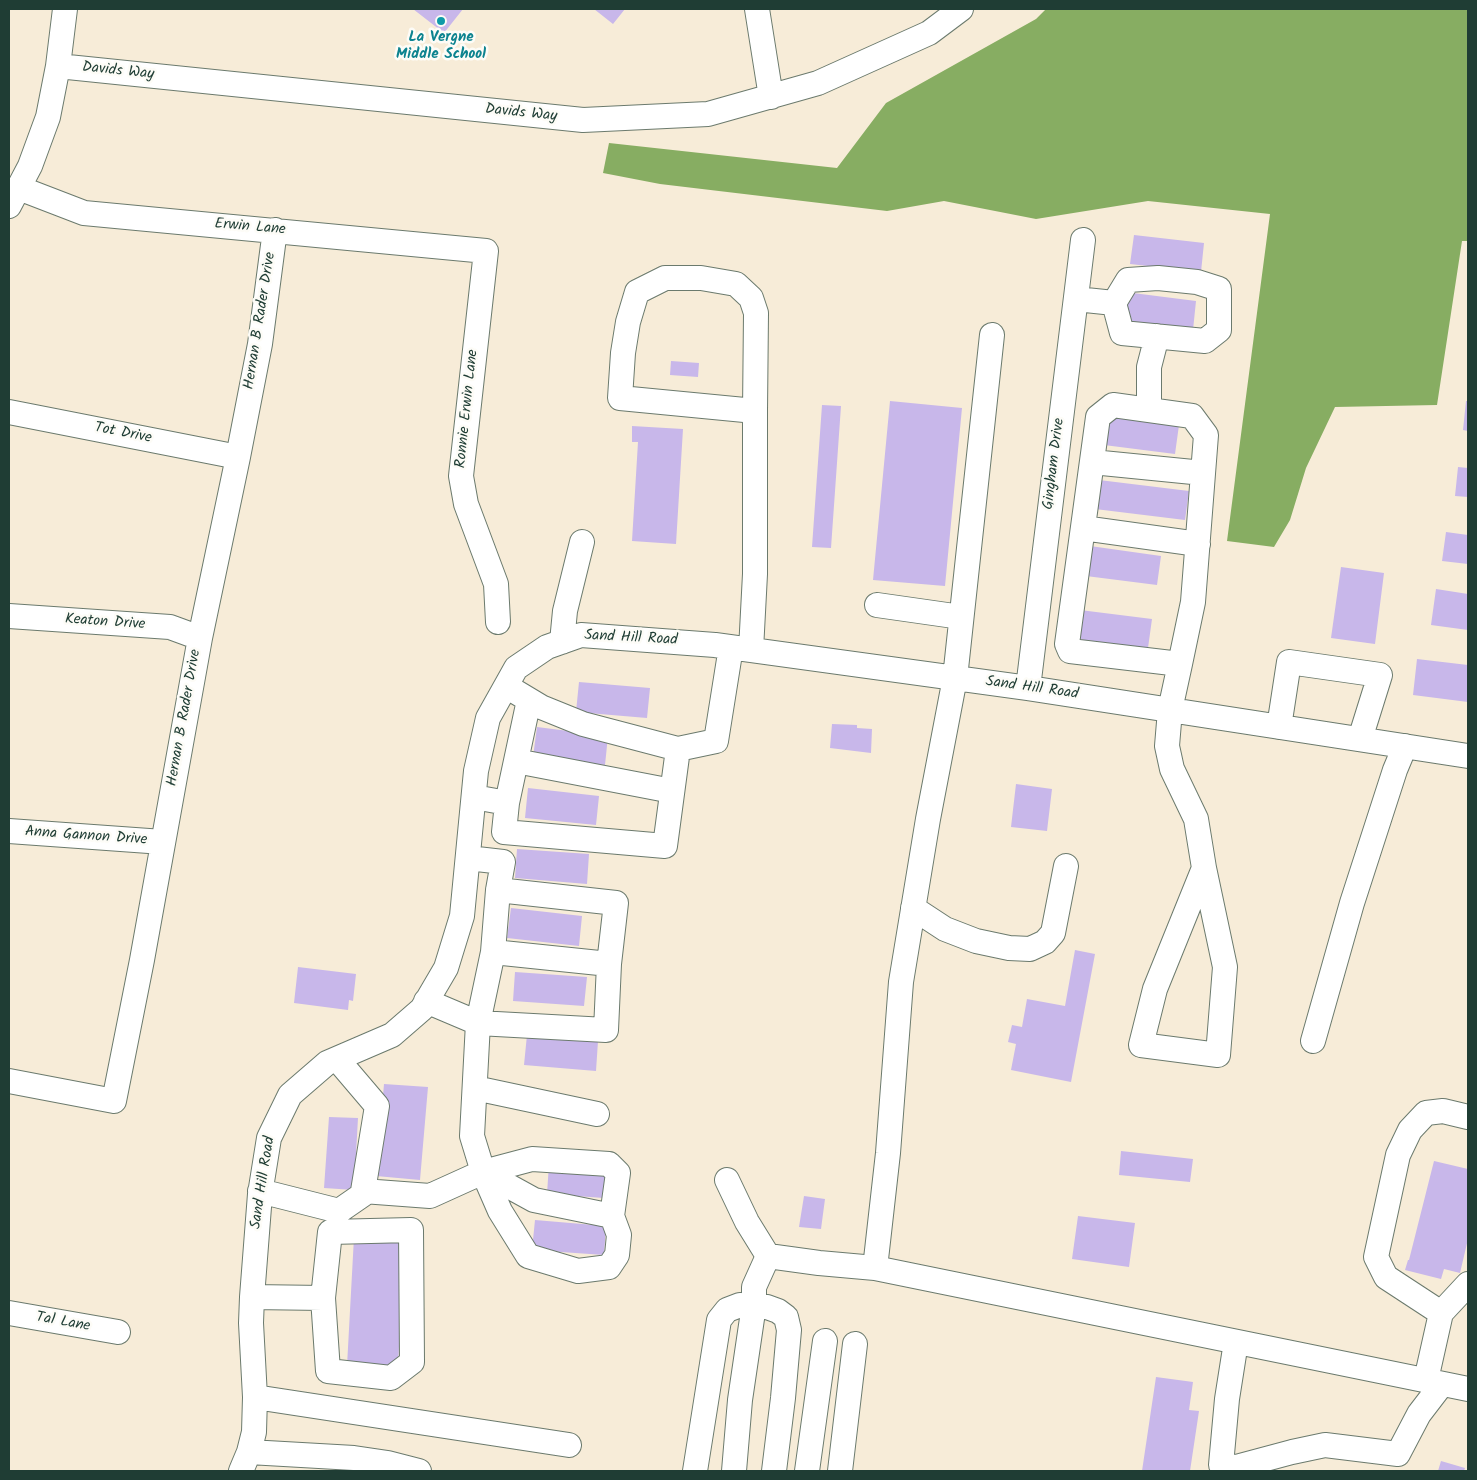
<!DOCTYPE html>
<html>
<head>
<meta charset="utf-8">
<style>
	body { margin:0 }
	#map { position:relative; width:1477px; height:1480px; overflow:hidden; background:#f7ecd8; font-family:Kalam,sans-serif }
	canvas { display:block }
	.frame { position:absolute; inset:0; border:10px solid #1f3d34; pointer-events:none }
</style>
</head>
<body>
<div id="map">
<canvas width="1477" height="1480"></canvas>
<div class="frame"></div>
</div>
<script>
const g = document.querySelector('canvas').getContext('2d');
g.lineJoin = 'round';
function fill(path, color) {
  g.fillStyle = color;
  g.fill(path, 'evenodd');
}
function shape(rows) {
  const path = new Path2D();
  for (const r of rows) {
    path.moveTo(r[0], r[1]);
    for (let i = 2; i < r.length; i += 2) path.lineTo(r[i], r[i + 1]);
  }
  return path;
}
function stroke(path, color, width, dash) {
  g.strokeStyle = color;
  g.lineWidth = width;
  g.lineCap = dash ? 'butt' : 'round';
  g.setLineDash(dash || []);
  g.stroke(path);
}
function write(font, color, halo, rows, align = 'center') {
  g.font = font + ' Kalam,sans-serif';
  g.lineWidth = 5;
  g.setLineDash([]);
  g.textBaseline = 'middle';
  g.strokeStyle = halo;
  g.fillStyle = color;
  for (const [text, x, y, turn = 0] of rows) {
    g.save();
    g.translate(x, y);
    g.rotate((+turn || 0) * Math.PI / 180);
    g.textAlign = isNaN(turn) ? turn : align;
    if (halo) g.strokeText(text, 0, 0);
    g.fillText(text, 0, 0);
    g.restore();
  }
}
fill(shape([
	[1046,9,1468,9,1468,241,1462,241,1437,405,1335,407,1306,468,1290,520,1274,547,1227,541,1270,214,1148,201,1036,219,944,201,887,211,660,184,603,173,609,143,837,168,886,103,1036,19]
]), '#87ad62');
fill(shape([
	[413,9,463,9,444,33],
	[594,9,625,9,613,24],
	[1134,235,1204,243,1201,272,1130,264],
	[1125,292,1196,301,1193,330,1122,322],
	[671,361,699,363,698,377,670,375],
	[890,401,962,408,945,586,873,580],
	[1466,401,1468,401,1468,431,1463,430],
	[822,405,841,406,831,548,812,547],
	[1108,416,1179,425,1175,454,1104,445],
	[632,426,683,429,676,544,632,541,638,442,632,442],
	[1458,467,1468,468,1468,497,1455,496],
	[1099,480,1189,491,1185,520,1095,509],
	[1446,532,1468,535,1468,564,1442,561],
	[1090,546,1161,556,1157,585,1086,576],
	[1341,567,1384,573,1375,644,1331,638],
	[1436,589,1468,594,1468,630,1431,625],
	[1080,610,1152,619,1148,648,1077,639],
	[1417,659,1468,665,1468,702,1413,695],
	[579,682,650,688,647,718,576,712],
	[832,724,857,725,857,728,872,729,871,753,830,748],
	[537,727,608,736,605,765,533,757],
	[1016,784,1052,789,1047,831,1011,827],
	[528,788,599,796,596,825,525,818],
	[517,849,589,854,587,884,515,878],
	[511,908,582,916,579,946,507,938],
	[1075,950,1095,954,1071,1082,1011,1070,1016,1044,1008,1042,1012,1025,1022,1027,1027,999,1065,1006],
	[298,967,356,974,353,1001,349,1000,348,1010,294,1003],
	[515,972,587,977,584,1006,513,1001],
	[527,1035,598,1041,596,1071,524,1065],
	[384,1084,428,1087,420,1180,376,1176],
	[329,1117,358,1118,354,1190,324,1188],
	[1121,1151,1193,1159,1190,1182,1119,1175],
	[1434,1161,1468,1169,1468,1239,1460,1273,1444,1269,1441,1279,1405,1270,1408,1260,1409,1260],
	[549,1164,606,1168,604,1198,547,1194],
	[804,1196,825,1199,821,1229,799,1227],
	[1078,1216,1135,1223,1129,1267,1072,1259],
	[535,1220,606,1226,604,1255,532,1250],
	[354,1237,404,1239,398,1368,347,1366],
	[1156,1377,1193,1382,1189,1410,1199,1411,1190,1471,1142,1471],
	[1441,1461,1465,1468,1464,1471,1438,1471]
]), '#c8b7ea');
const minor = shape([
	[757,9,771,97],
	[58,66,583,120,708,114,818,83,929,33,961,9],
	[19,188,84,213,486,251,461,476,466,504,496,584,498,622],
	[9,206,30,166,48,117,58,66,65,9],
	[1076,299,1114,303,1128,280,1158,278,1197,282,1219,289,1219,330,1205,341,1122,333,1114,303],
	[992,335,955,678,928,819,901,982,888,1153,875,1268,1468,1389],
	[1149,410,1149,367,1157,336],
	[9,412,238,457],
	[1092,462,1203,473],
	[1083,528,1198,544],
	[877,605,961,617],
	[9,616,170,627,200,638],
	[562,642,565,611,582,542],
	[751,650,755,574,755,411,756,313,751,298,736,284,701,278,665,278,637,292,628,322,623,353,620,398,755,411],
	[1180,664,1070,651,1067,644,1098,417,1113,405,1192,416,1206,435,1193,602,1180,664,1170,710,1167,746,1172,769,1196,819,1204,868,1155,989,1141,1045,1218,1055,1225,967,1204,868],
	[506,686,541,707,583,724,678,749],
	[1028,688,1083,240],
	[1279,727,1289,662,1380,675,1360,739],
	[516,761,672,791],
	[474,797,507,803,504,832,665,846,678,749,716,741,731,647],
	[507,803,529,700],
	[9,831,163,842],
	[468,858,503,862,498,890,616,903,609,964,493,952,498,890],
	[913,908,945,929,976,941,1009,948,1030,949,1045,942,1053,933,1066,866],
	[426,1001,478,1023,606,1030,609,964],
	[1313,1041,1352,903,1395,770,1405,746],
	[337,1059,377,1106,363,1191,430,1196,483,1172,472,1136,478,1023,493,952],
	[9,1081,114,1101,142,960,200,638,238,457,260,344,275,230],
	[475,1088,597,1114],
	[483,1172,534,1200,612,1216,619,1235,617,1255,609,1267,578,1271,528,1256,500,1211,483,1172],
	[483,1172,532,1159,609,1164,618,1173,612,1216],
	[727,1180,747,1222,768,1256,819,1263,875,1268],
	[260,1191,339,1211,368,1191],
	[252,1297,323,1298,330,1232,411,1230,412,1362,391,1378,328,1371,323,1298],
	[9,1313,118,1332],
	[1441,1313,1386,1277,1376,1257,1398,1155,1410,1130,1426,1113,1443,1111,1468,1117],
	[1236,1342,1227,1399,1221,1465,1236,1467,1292,1452,1325,1445,1398,1454,1419,1414,1442,1384],
	[1426,1380,1441,1313,1468,1284],
	[255,1397,569,1445],
	[249,1452,354,1458,388,1463,419,1471],
	[241,1471,249,1452,254,1432,255,1397,251,1323,252,1297,260,1194,269,1138,290,1095,327,1063,392,1035,422,1009,446,968,462,916,476,771,488,718,516,668,547,647,581,635,715,645,1028,688,1468,756],
	[695,1471,719,1320,727,1310,740,1305,767,1307,778,1311,786,1317,789,1330,783,1398,774,1471],
	[734,1471,740,1400,754,1305,754,1287,768,1256],
	[807,1471,825,1341],
	[840,1471,855,1344]
]);
stroke(minor, '#6b7a6d', 26);
stroke(minor, '#fff', 24);
for (const [x, y, r, color] of [
	[441,21,5,"#0f9aa8"]
]) {
  const dot = new Path2D();
  dot.arc(x, y, r, 0, 2 * Math.PI);
  g.fillStyle = color;
  g.fill(dot);
  stroke(dot, '#fdfcf7', 2);
}
write('bold 15px', '#0d838f', '#fdfcf7', [
	["La Vergne",441,38],
	["Middle School",441,55]
]);
write('15px', '#1f3d34', '#fdfcf7', [
	["Davids Way",118,72,6],
	["Davids Way",521,114,6],
	["Erwin Lane",250,228,5],
	["Hernan B Rader Drive",261,321,-81],
	["Ronnie Erwin Lane",468,409,-84],
	["Tot Drive",123,434,11],
	["Gingham Drive",1055,464,-83],
	["Keaton Drive",105,623,4],
	["Sand Hill Road",631,639,3],
	["Sand Hill Road",1032,689,8],
	["Hernan B Rader Drive",185,718,-80],
	["Anna Gannon Drive",86,837,4],
	["Sand Hill Road",264,1183,-81],
	["Tal Lane",63,1323,10]
]);
</script>
</body>
</html>
